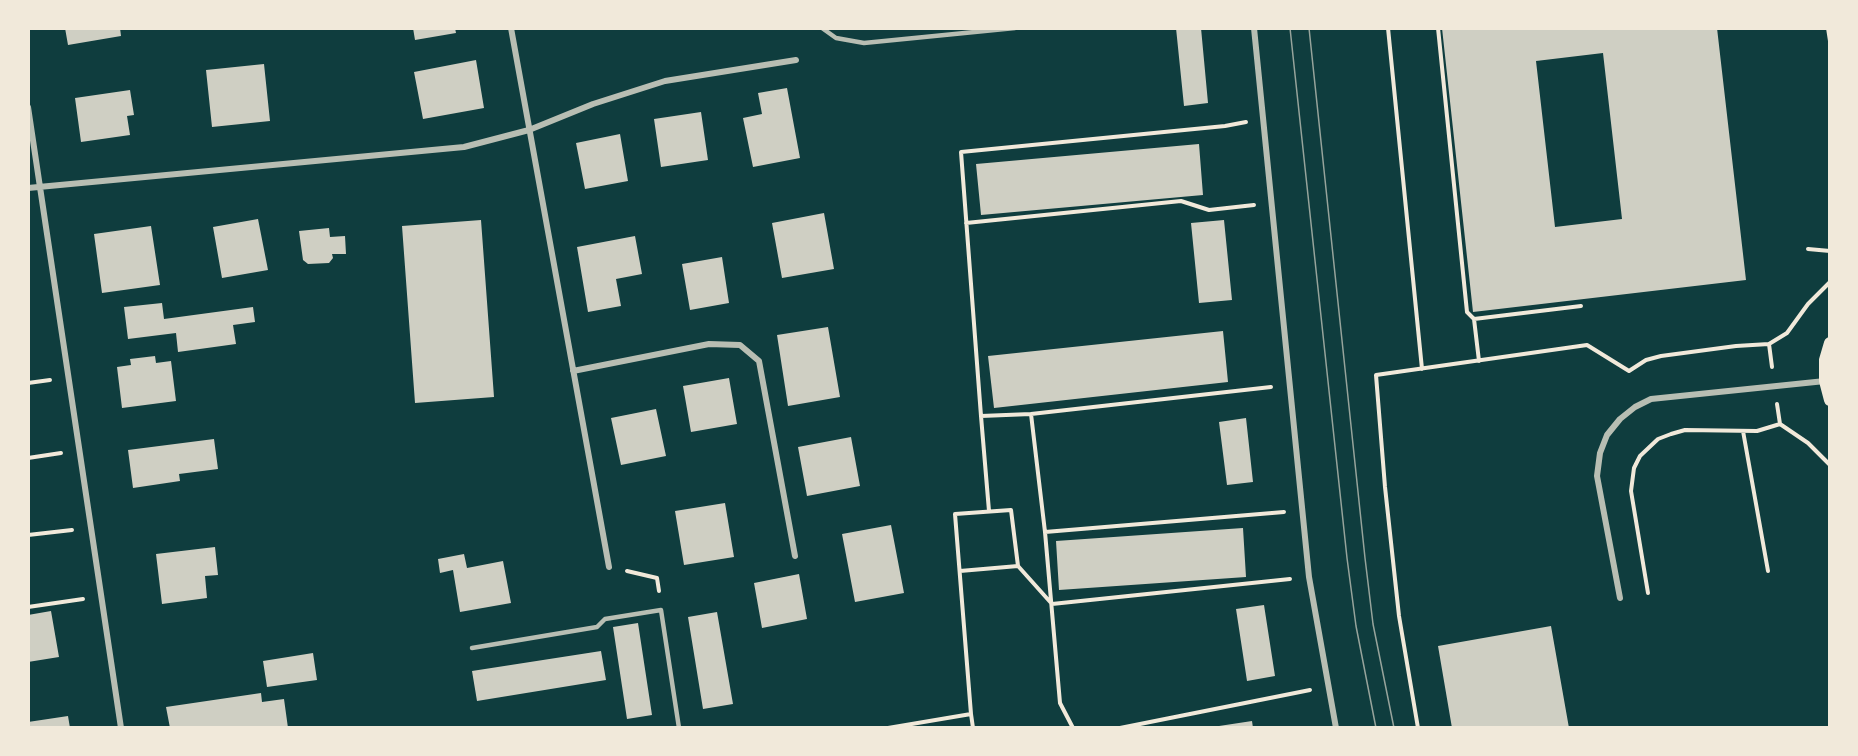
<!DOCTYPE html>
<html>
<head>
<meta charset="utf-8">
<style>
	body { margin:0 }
	#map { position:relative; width:1858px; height:756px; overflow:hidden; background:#0f3d3e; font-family:Figtree,sans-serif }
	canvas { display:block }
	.frame { position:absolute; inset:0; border:30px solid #f1e9da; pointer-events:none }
</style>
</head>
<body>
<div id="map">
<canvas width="1858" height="756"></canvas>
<div class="frame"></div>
</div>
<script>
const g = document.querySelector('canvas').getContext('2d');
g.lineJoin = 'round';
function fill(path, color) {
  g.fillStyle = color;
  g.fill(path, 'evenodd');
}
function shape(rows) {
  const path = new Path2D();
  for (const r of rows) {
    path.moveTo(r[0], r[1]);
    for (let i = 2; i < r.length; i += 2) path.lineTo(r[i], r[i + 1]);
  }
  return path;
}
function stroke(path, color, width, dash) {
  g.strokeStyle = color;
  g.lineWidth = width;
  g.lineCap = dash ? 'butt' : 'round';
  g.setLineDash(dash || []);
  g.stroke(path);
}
fill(shape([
	[65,28,120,28,121,36,68,45],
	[413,28,455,28,456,33,415,40],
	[1176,28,1201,28,1208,103,1184,106],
	[1442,28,1717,28,1746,280,1473,312],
	[1603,53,1622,219,1555,227,1536,61],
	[476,60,484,108,423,119,414,72],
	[264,64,270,121,212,127,206,70],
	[787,88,800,158,753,167,743,118,762,114,758,93],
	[130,90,134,115,127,116,130,135,81,142,75,98],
	[701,112,708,160,661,167,654,119],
	[620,134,628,181,585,189,576,143],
	[1199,144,1203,195,981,215,976,164],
	[824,213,834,269,782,278,772,223],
	[258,219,268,270,222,278,213,227],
	[481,220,494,397,415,403,402,226],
	[1224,220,1232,300,1199,303,1191,223],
	[151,226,160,285,102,293,94,234],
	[329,228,330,237,345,236,346,254,332,254,333,258,329,263,308,264,303,260,299,231],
	[635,236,642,274,616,279,621,306,588,312,577,247],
	[722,257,729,303,690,310,682,264],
	[162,303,164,319,253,307,255,322,233,325,236,344,178,352,176,333,128,339,124,307],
	[828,327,840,397,788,406,777,335],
	[1223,331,1228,382,994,408,988,356],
	[155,356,156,363,171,361,176,401,122,408,117,367,131,365,130,359],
	[729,378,737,424,691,432,683,386],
	[656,409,666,456,621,465,611,418],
	[1246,418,1253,482,1227,485,1219,422],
	[851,437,860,486,807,496,798,447],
	[214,439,218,469,179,474,180,481,133,488,128,450],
	[725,503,734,557,684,565,675,511],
	[891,525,904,593,855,602,842,534],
	[1243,528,1246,577,1059,590,1056,541],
	[215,547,218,575,205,576,207,598,162,604,156,554],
	[464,554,467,568,503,561,511,603,460,612,453,570,440,573,438,559],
	[799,574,807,619,762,628,754,583],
	[1264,605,1275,676,1247,681,1236,609],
	[51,611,59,657,28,662,28,615],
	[717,612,733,704,703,709,688,617],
	[638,623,652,715,627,719,613,627],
	[1551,626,1569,728,1452,728,1438,646],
	[601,651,606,680,477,701,472,671],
	[313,653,317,680,267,687,263,661],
	[261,693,262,702,284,699,288,728,170,728,166,707],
	[68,716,70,728,28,728,28,722],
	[1252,721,1253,728,1219,728,1219,726]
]), '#cfcfc3');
stroke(shape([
	[1388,28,1422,369],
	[1438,28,1467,312,1474,319,1479,361],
	[1828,28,1830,41],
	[966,223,1181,201,1209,210,1254,205],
	[1808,249,1830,251],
	[1474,319,1581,306],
	[1769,344,1772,367],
	[28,383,50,380],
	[1777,404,1780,424,1808,443,1830,465],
	[1031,414,981,416,961,152,1225,126,1246,122],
	[981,416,989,511],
	[1743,431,1768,571],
	[28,458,61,453],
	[1045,532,1284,512],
	[28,535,72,530],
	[1018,566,1052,604,1290,579],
	[627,571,657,578,659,591],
	[960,571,1018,566,1011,510,955,514,971,714],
	[1648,593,1631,491,1634,468,1640,456,1658,439,1671,434,1685,430,1757,431,1780,424],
	[28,607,83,599],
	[888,728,971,714,973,728],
	[1073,728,1060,703,1045,532,1031,414,1271,387],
	[1120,728,1310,690],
	[1418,728,1399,616,1385,487,1376,375,1587,345,1629,371,1646,360,1661,356,1736,346,1769,344,1787,333,1808,304,1830,282]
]), '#f1e9da', 4);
stroke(shape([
	[822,28,836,38,864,43,1015,28],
	[472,648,597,627,605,619,661,610,679,728]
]), '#b8beb3', 4.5);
stroke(shape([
	[511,28,609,567],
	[1254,28,1309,577,1336,728],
	[28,107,121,728],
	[28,188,464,147,529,130,593,104,665,81,796,60],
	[573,371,709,344,740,345,759,361,795,556],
	[1620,598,1597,476,1600,453,1607,435,1620,419,1635,407,1651,399,1825,381]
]), '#b8beb3', 6);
stroke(shape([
	[1830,343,1825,360,1825,381,1830,400]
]), '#f1e9da', 12);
stroke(shape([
	[1290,28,1347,558,1356,626,1376,728],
	[1309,28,1365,558,1373,624,1394,728]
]), '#97a49c', 1.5);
</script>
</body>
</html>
